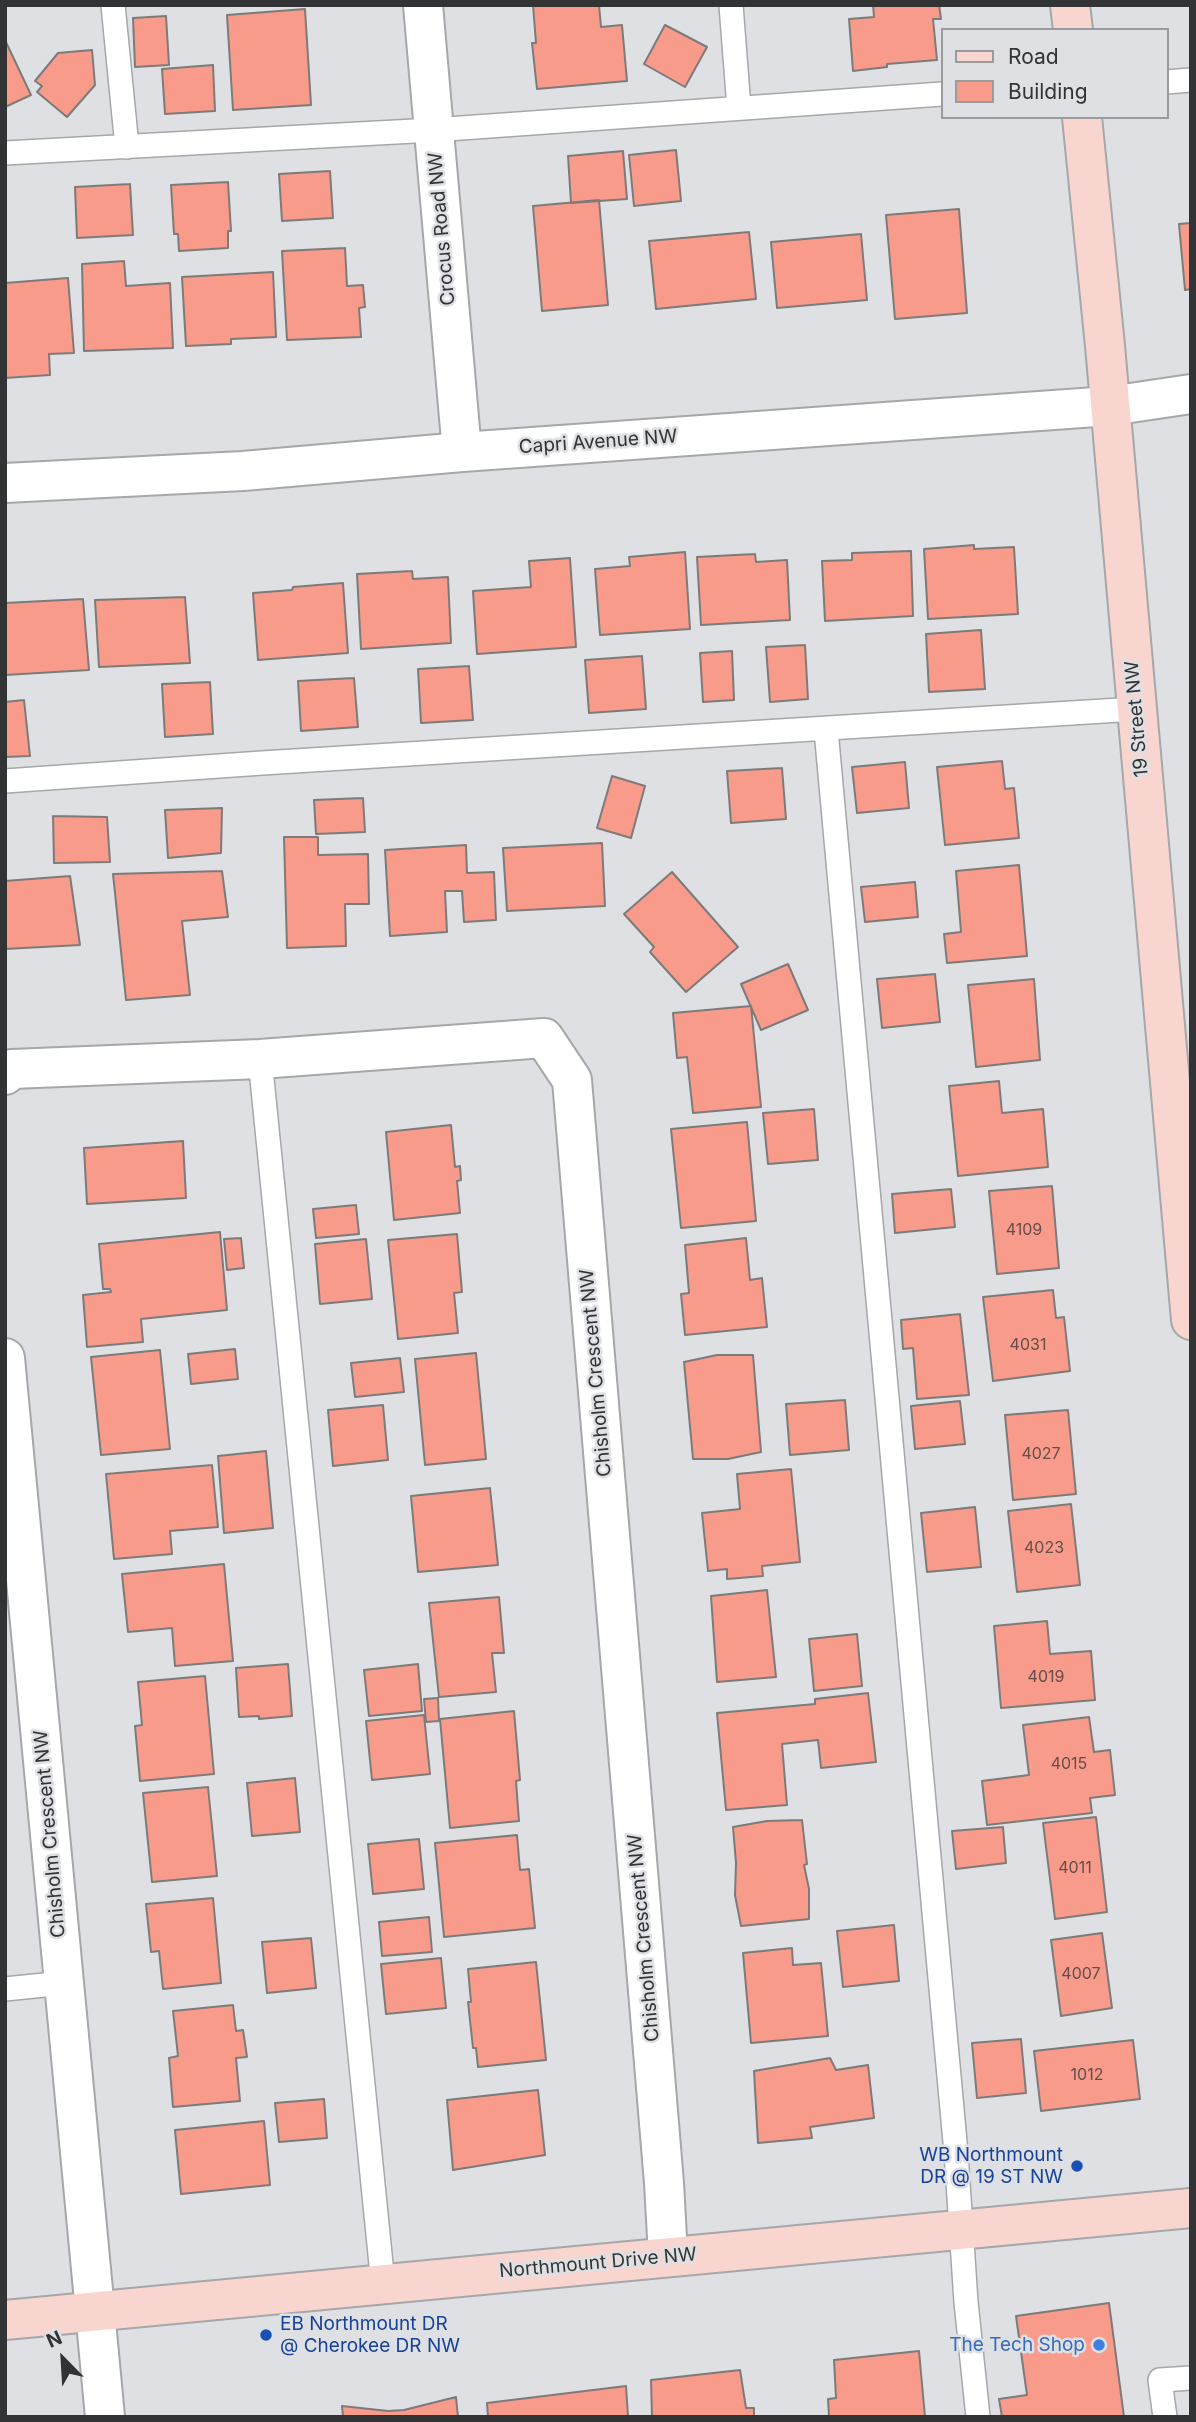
<!DOCTYPE html>
<html>
<head>
<meta charset="utf-8">
<style>
	body { margin:0 }
	#map { position:relative; width:1196px; height:2422px; overflow:hidden; background:#dfe0e3; font-family:Inter,sans-serif }
	canvas { display:block }
	.frame { position:absolute; inset:0; border:7px solid #323334; pointer-events:none }
	.legend { position:absolute; left:941px; top:28px; width:228px; height:91px; box-sizing:border-box; background:#dfe0e3; border:2px solid #9a9b9d; margin:0; padding:9px 12px; list-style:none; font-size:21px; color:#323334 }
	.legend li { display:flex; align-items:center; gap:14px; height:35px }
	.legend b { width:35px; border:2px solid #9a9b9d }
	.north { position:absolute; left:28px; top:2324px; width:70px; height:70px; -webkit-text-stroke:5px #dfe0e3; paint-order:stroke; rotate:336deg; font-size:19px; font-weight:700; line-height:28px; text-align:center; color:#323334 }
	.north::after { content:''; display:block; margin:auto; width:24px; height:32px; background:#323334; clip-path:polygon(50% 0,100% 100%,50% 72%,0 100%) }
</style>
</head>
<body>
<div id="map">
<canvas width="1196" height="2422"></canvas>
<div class="frame"></div>
<ul class="legend">
<li><b style="height:9px;background:#f9d5d0"></b>Road</li>
<li><b style="height:19px;background:#f89b8b"></b>Building</li>
</ul>
<div class="north">N</div>
</div>
<script>
const g = document.querySelector('canvas').getContext('2d');
g.lineJoin = 'round';
function fill(path, color) {
  g.fillStyle = color;
  g.fill(path, 'evenodd');
}
function shape(rows) {
  const path = new Path2D();
  for (const r of rows) {
    path.moveTo(r[0], r[1]);
    for (let i = 2; i < r.length; i += 2) path.lineTo(r[i], r[i + 1]);
  }
  return path;
}
function stroke(path, color, width, dash) {
  g.strokeStyle = color;
  g.lineWidth = width;
  g.lineCap = dash ? 'butt' : 'round';
  g.setLineDash(dash || []);
  g.stroke(path);
}
function write(font, color, halo, rows, align = 'center') {
  g.font = font + ' Inter,sans-serif';
  g.lineWidth = 5;
  g.setLineDash([]);
  g.textBaseline = 'middle';
  g.strokeStyle = halo;
  g.fillStyle = color;
  for (const [text, x, y, turn = 0] of rows) {
    g.save();
    g.translate(x, y);
    g.rotate((+turn || 0) * Math.PI / 180);
    g.textAlign = isNaN(turn) ? turn : align;
    if (halo) g.strokeText(text, 0, 0);
    g.fillText(text, 0, 0);
    g.restore();
  }
}
const building = shape([
	[533,5,599,5,601,27,622,25,627,81,537,89,532,43,536,43,533,5],
	[873,5,939,5,941,19,933,19,937,60,887,64,887,67,853,71,849,19,874,17,873,5],
	[305,9,311,105,233,110,227,15,305,9],
	[166,16,169,65,135,67,133,18,166,16],
	[665,25,707,47,685,87,644,64,665,25],
	[5,40,31,95,5,107,5,40],
	[92,50,95,85,67,117,37,92,42,86,35,81,58,53,92,50],
	[213,65,215,111,165,114,162,69,213,65],
	[676,150,681,201,634,206,629,155,676,150],
	[623,151,627,199,571,203,568,156,623,151],
	[330,171,333,218,282,221,279,174,330,171],
	[228,182,231,231,228,231,228,248,179,251,178,234,174,234,171,185,228,182],
	[130,184,133,235,77,238,75,187,130,184],
	[599,200,608,305,542,311,533,206,599,200],
	[959,209,967,313,895,319,886,215,959,209],
	[1191,223,1191,289,1185,290,1179,224,1191,223],
	[749,232,756,299,656,309,649,241,749,232],
	[861,234,867,300,777,308,771,242,861,234],
	[345,248,347,286,363,285,365,307,359,308,361,337,287,340,282,251,345,248],
	[124,261,126,286,170,283,173,348,84,351,82,264,124,261],
	[273,272,276,337,231,339,231,344,186,346,182,277,273,272],
	[68,278,74,353,49,354,50,375,5,378,5,283,68,278],
	[974,545,974,549,1014,547,1018,614,928,619,924,549,974,545],
	[911,551,913,616,825,621,822,561,852,560,852,553,911,551],
	[685,552,690,629,600,635,595,569,630,566,629,557,685,552],
	[755,554,756,562,787,560,790,620,701,625,697,557,755,554],
	[570,558,576,647,477,654,473,591,531,587,529,561,570,558],
	[412,571,413,579,448,577,451,643,361,649,357,574,412,571],
	[343,583,348,653,258,660,253,593,292,590,293,587,343,583],
	[185,597,190,663,99,667,95,600,185,597],
	[83,599,89,670,5,675,5,603,83,599],
	[981,630,985,689,929,692,926,634,981,630],
	[805,645,808,699,770,702,766,647,805,645],
	[732,651,734,700,703,702,700,653,732,651],
	[642,656,646,709,589,713,585,660,642,656],
	[469,666,473,720,421,723,418,669,469,666],
	[354,678,358,727,301,731,298,681,354,678],
	[210,682,213,734,165,737,162,684,210,682],
	[24,700,30,756,5,757,5,702,24,700],
	[1002,761,1005,789,1014,788,1019,838,945,845,937,767,1002,761],
	[905,762,909,808,857,813,852,767,905,762],
	[782,768,786,819,731,823,727,771,782,768],
	[612,776,645,786,631,838,597,828,612,776],
	[363,798,365,832,316,834,314,800,363,798],
	[222,808,221,853,168,858,165,810,222,808],
	[53,816,107,817,110,862,54,863,53,816],
	[284,837,318,837,318,855,368,854,369,904,345,904,346,946,287,948,284,837],
	[602,843,605,906,507,911,503,848,602,843],
	[466,845,467,873,494,872,496,920,464,922,462,891,445,891,447,932,390,936,385,850,466,845],
	[1019,865,1027,956,947,963,944,934,961,932,956,871,1019,865],
	[222,871,228,917,182,921,190,995,126,1000,113,874,222,871],
	[672,872,738,947,686,992,650,952,654,947,624,914,672,872],
	[70,876,80,945,5,949,5,881,70,876],
	[915,882,918,917,865,922,861,887,915,882],
	[788,964,808,1010,761,1030,741,984,788,964],
	[935,974,940,1022,882,1028,877,979,935,974],
	[1034,979,1040,1060,976,1067,968,985,1034,979],
	[751,1006,761,1107,693,1113,687,1057,677,1058,673,1013,751,1006],
	[999,1081,1002,1113,1043,1109,1048,1167,958,1176,949,1086,999,1081],
	[814,1109,818,1160,768,1164,763,1113,814,1109],
	[747,1122,756,1221,681,1228,671,1129,747,1122],
	[451,1125,455,1167,460,1166,461,1180,457,1181,460,1213,394,1220,386,1132,451,1125],
	[183,1141,186,1198,87,1204,84,1148,183,1141],
	[1052,1186,1059,1268,997,1274,989,1191,1052,1186],
	[951,1189,955,1227,895,1233,892,1194,951,1189],
	[356,1205,359,1234,316,1238,313,1209,356,1205],
	[220,1232,227,1310,141,1319,143,1342,87,1347,83,1295,111,1292,110,1289,103,1289,99,1244,220,1232],
	[457,1234,462,1292,454,1293,458,1333,398,1339,388,1240,457,1234],
	[241,1238,244,1268,227,1270,224,1239,241,1238],
	[746,1238,750,1280,762,1278,767,1327,685,1335,681,1294,689,1293,685,1245,746,1238],
	[366,1239,372,1299,320,1304,315,1244,366,1239],
	[1053,1290,1056,1318,1064,1317,1070,1371,993,1381,983,1297,1053,1290],
	[960,1314,969,1395,917,1399,913,1348,903,1349,901,1320,960,1314],
	[235,1349,238,1379,191,1384,188,1354,235,1349],
	[160,1350,170,1449,101,1455,91,1357,160,1350],
	[476,1353,486,1459,425,1465,415,1359,476,1353],
	[717,1355,753,1355,761,1452,728,1459,693,1459,684,1362,717,1355],
	[400,1358,404,1392,355,1397,351,1363,400,1358],
	[845,1400,849,1450,790,1455,786,1404,845,1400],
	[960,1401,965,1444,915,1449,911,1406,960,1401],
	[383,1405,388,1460,333,1466,328,1410,383,1405],
	[1068,1410,1076,1494,1013,1500,1005,1415,1068,1410],
	[266,1451,273,1528,224,1533,218,1456,266,1451],
	[212,1465,218,1527,170,1531,172,1554,114,1559,106,1474,212,1465],
	[791,1469,800,1562,762,1566,763,1576,727,1579,727,1569,708,1571,702,1513,740,1509,737,1474,791,1469],
	[490,1488,498,1565,418,1572,411,1496,490,1488],
	[1071,1504,1080,1585,1017,1592,1008,1511,1071,1504],
	[975,1507,981,1567,927,1572,921,1513,975,1507],
	[224,1564,233,1661,175,1666,172,1628,128,1632,122,1574,224,1564],
	[767,1590,776,1677,717,1682,711,1596,767,1590],
	[499,1597,504,1653,492,1653,496,1692,439,1697,429,1603,499,1597],
	[1047,1621,1050,1654,1091,1651,1095,1700,1001,1708,994,1626,1047,1621],
	[857,1634,862,1686,814,1691,809,1639,857,1634],
	[288,1664,292,1716,259,1719,259,1716,239,1717,236,1668,288,1664],
	[418,1664,422,1711,369,1716,364,1670,418,1664],
	[205,1676,214,1774,140,1781,135,1726,142,1725,138,1682,205,1676],
	[868,1693,876,1762,821,1768,818,1740,782,1744,787,1805,726,1810,717,1713,815,1704,815,1699,868,1693],
	[438,1698,439,1721,426,1722,424,1699,438,1698],
	[514,1711,520,1780,516,1781,519,1821,450,1828,440,1719,514,1711],
	[424,1715,430,1774,372,1780,366,1721,424,1715],
	[1089,1717,1094,1752,1110,1750,1115,1795,1090,1798,1092,1813,987,1825,982,1781,1029,1775,1023,1725,1089,1717],
	[295,1778,300,1832,252,1836,247,1783,295,1778],
	[208,1787,217,1876,152,1882,143,1793,208,1787],
	[1096,1817,1107,1912,1055,1919,1043,1823,1096,1817],
	[802,1820,807,1864,804,1865,809,1889,809,1919,741,1926,735,1895,736,1863,733,1827,767,1821,802,1820],
	[1003,1827,1006,1863,956,1869,952,1831,1003,1827],
	[517,1835,520,1870,529,1869,535,1928,444,1937,435,1843,517,1835],
	[419,1839,424,1889,373,1894,368,1844,419,1839],
	[213,1898,221,1983,163,1989,159,1951,151,1952,146,1904,213,1898],
	[429,1917,432,1952,382,1956,379,1922,429,1917],
	[894,1925,899,1981,843,1987,837,1931,894,1925],
	[1102,1933,1112,2008,1061,2016,1051,1940,1102,1933],
	[311,1938,316,1988,267,1993,262,1942,311,1938],
	[792,1948,793,1965,821,1963,828,2036,751,2043,743,1953,792,1948],
	[441,1958,446,2008,386,2014,381,1964,441,1958],
	[536,1962,546,2060,478,2067,476,2048,473,2048,468,2002,471,2002,468,1969,536,1962],
	[233,2005,236,2031,243,2030,247,2057,236,2058,240,2101,173,2107,169,2058,178,2056,173,2011,233,2005],
	[1021,2039,1026,2093,977,2098,972,2043,1021,2039],
	[1133,2040,1140,2099,1041,2111,1034,2051,1133,2040],
	[830,2058,836,2070,868,2065,874,2118,810,2127,812,2138,758,2143,754,2071,830,2058],
	[538,2090,545,2155,453,2170,447,2100,538,2090],
	[324,2099,327,2138,279,2142,275,2103,324,2099],
	[264,2121,270,2185,181,2194,175,2130,264,2121],
	[1109,2303,1124,2417,1002,2417,999,2399,1027,2395,1016,2316,1109,2303],
	[919,2351,925,2417,829,2417,828,2399,836,2398,834,2360,919,2351],
	[740,2370,746,2408,754,2408,754,2417,652,2417,651,2380,740,2370],
	[626,2386,628,2416,636,2417,488,2417,487,2403,626,2386],
	[456,2397,458,2417,343,2417,342,2406,388,2411,404,2410,456,2397]
]);
fill(building, '#f89b8b');
stroke(building, '#7d7b7a', 2);
const lane = shape([
	[113,5,127,147],
	[731,5,739,108],
	[1166,82,1191,80],
	[5,153,433,130,942,94],
	[826,730,956,2153,966,2302,978,2417],
	[5,781,262,763,1136,709],
	[260,1059,383,2284],
	[5,1989,64,1983],
	[1165,2417,1160,2380,1191,2378]
]);
const street = shape([
	[423,5,462,452],
	[5,483,243,471,462,452,1110,406,1191,394],
	[5,1075,12,1069,260,1059,544,1038,572,1080,664,2183,668,2256],
	[5,1358,105,2417]
]);
const secondary = shape([
	[1070,5,1073,30],
	[1082,117,1105,346,1191,1320],
	[5,2320,1191,2208]
]);
stroke(lane, '#a5a7a9', 26);
stroke(street, '#a5a7a9', 42);
stroke(secondary, '#a5a7a9', 42);
stroke(lane, '#fff', 23);
stroke(street, '#fff', 38);
stroke(secondary, '#f9d5d0', 38);
for (const [x, y, r, color] of [
	[1077,2166,7,"#1a4fb4"],
	[266,2335,7,"#1a4fb4"],
	[1099,2345,7,"#3f7fe0"]
]) {
  const dot = new Path2D();
  dot.arc(x, y, r, 0, 2 * Math.PI);
  g.fillStyle = color;
  g.fill(dot);
  stroke(dot, '#dfe0e3', 2.5);
}
write('16px', '#644d4a', null, [
	["4109",1024,1230],
	["4031",1028,1345],
	["4027",1041,1454],
	["4023",1044,1548],
	["4019",1046,1677],
	["4015",1069,1764],
	["4011",1075,1868],
	["4007",1081,1974],
	["1012",1087,2075]
]);
write('19px', '#323334', '#dfe0e3', [
	["Crocus Road NW",442,229,-95],
	["Capri Avenue NW",598,442,-4],
	["19 Street NW",1137,719,-95],
	["Chisholm Crescent NW",596,1373,-95],
	["Chisholm Crescent NW",50,1834,-95],
	["Chisholm Crescent NW",644,1938,-95],
	["Northmount Drive NW",598,2263,-5]
]);
write('19px', '#164399', '#dfe0e3', [
	["WB Northmount",1063,2155],
	["DR @ 19 ST NW",1063,2177],
	["EB Northmount DR",280,2324,"left"],
	["@ Cherokee DR NW",280,2346,"left"]
], 'right');
write('19px', '#366cbe', '#dfe0e3', [
	["The Tech Shop",1085,2345]
], 'right');
</script>
</body>
</html>
